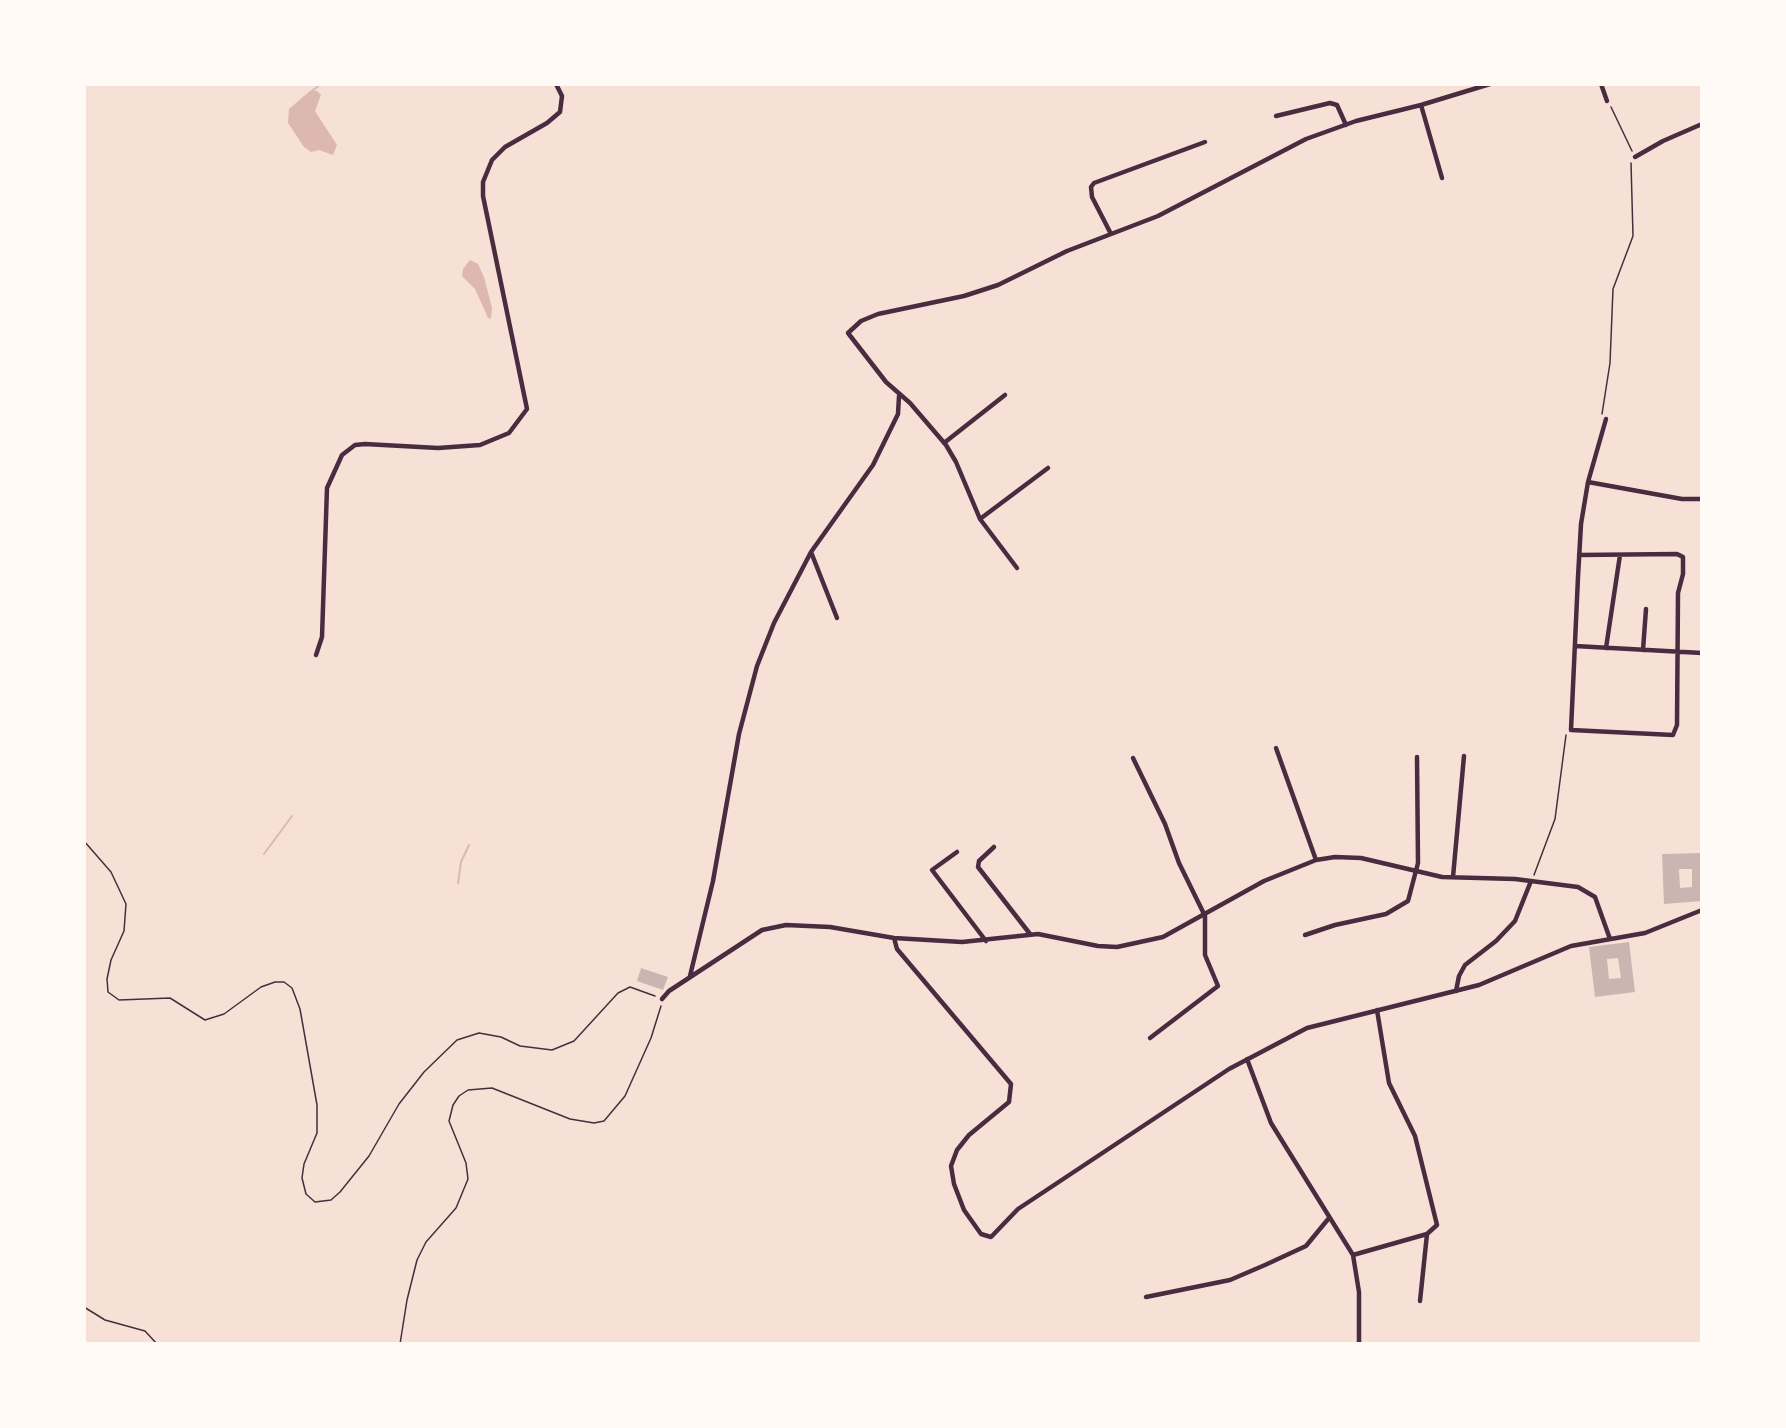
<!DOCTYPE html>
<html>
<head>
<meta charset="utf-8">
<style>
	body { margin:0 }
	#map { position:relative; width:1786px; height:1428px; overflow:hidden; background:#f7e1d7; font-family:"Archivo Narrow",sans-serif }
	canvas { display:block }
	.frame { position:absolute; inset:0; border:86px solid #fffaf5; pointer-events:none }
</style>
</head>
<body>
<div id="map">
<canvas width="1786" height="1428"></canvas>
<div class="frame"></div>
</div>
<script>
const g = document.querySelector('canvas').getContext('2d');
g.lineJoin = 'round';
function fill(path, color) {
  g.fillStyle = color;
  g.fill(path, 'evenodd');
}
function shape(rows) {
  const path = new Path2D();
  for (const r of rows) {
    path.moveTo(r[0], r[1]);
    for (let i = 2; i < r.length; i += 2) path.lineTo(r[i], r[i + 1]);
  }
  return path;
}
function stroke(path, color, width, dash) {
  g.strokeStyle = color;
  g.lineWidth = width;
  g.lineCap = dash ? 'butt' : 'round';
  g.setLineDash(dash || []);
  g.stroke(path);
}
fill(shape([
	[311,90,317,91,321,95,315,111,337,145,333,155,319,150,311,152,304,147,288,123,289,109],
	[470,260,478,264,484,277,492,308,491,319,488,318,475,289,462,276,463,269]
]), '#dcb8b0');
stroke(shape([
	[313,90,321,84],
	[264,854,292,816],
	[458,883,461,862,469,845]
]), '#dcb8b0', 2);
fill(shape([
	[1702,853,1702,901,1664,904,1662,854],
	[1679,869,1692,869,1692,887,1680,888],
	[1629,942,1635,992,1595,997,1589,947],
	[1618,958,1621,978,1609,979,1607,959],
	[641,968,668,977,663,990,637,981]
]), '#ccb4b1');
stroke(shape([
	[1611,107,1632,151],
	[1602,414,1610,363,1613,289,1633,236,1631,163],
	[84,841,111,872,126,904,124,931,111,960,107,979,108,992,119,1000,170,998,205,1020,224,1014,261,987,275,982,284,982,292,988,300,1009,317,1105,317,1133,304,1164,302,1178,306,1194,315,1202,331,1200,340,1192,369,1156,399,1104,424,1072,457,1040,479,1033,501,1037,520,1046,552,1050,574,1041,618,993,630,987,655,996],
	[1534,875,1555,819,1566,735],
	[84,1307,105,1320,145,1331,157,1344],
	[400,1344,407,1300,417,1260,426,1242,456,1208,468,1179,466,1163,449,1121,453,1105,459,1096,468,1090,492,1088,570,1119,594,1123,604,1121,625,1096,651,1038,661,1006]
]), '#4a2c40', 1.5);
stroke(shape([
	[1601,84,1607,101],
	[1421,105,1442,178],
	[1276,116,1330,103,1337,105,1346,125],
	[1635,157,1663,141,1702,124],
	[1111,234,1092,197,1091,187,1094,183,1205,142],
	[944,443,1005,395],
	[1048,468,980,519,956,462,946,445,910,403,886,382,848,333,861,321,878,314,964,296,998,285,1067,251,1158,216,1306,139,1356,121,1421,105,1490,84],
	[1588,482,1682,499,1702,499],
	[980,519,1017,568],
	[811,552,837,618],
	[1579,555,1677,554,1683,557,1683,574,1678,593,1677,725,1673,735,1571,730,1578,577,1581,524,1588,482,1606,419],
	[1575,646,1702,653],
	[1606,648,1620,555],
	[1643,650,1646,609],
	[316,655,322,637,327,488,342,455,355,445,365,444,438,448,480,445,509,433,527,409,483,196,483,182,492,160,505,147,547,123,560,112,562,96,556,84],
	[1276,748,1316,860],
	[1133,758,1165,824,1179,863,1205,916,1205,955,1218,986,1150,1038],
	[994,847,979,861,978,867,1030,934],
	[957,852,932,870,986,941],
	[1453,877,1464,756],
	[1305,935,1335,925,1386,914,1408,901,1418,863,1417,757],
	[894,938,897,949,1011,1084,1009,1102,969,1135,957,1150,951,1166,954,1184,964,1210,981,1234,991,1237,1018,1209,1229,1069,1307,1028,1479,985,1571,946,1645,933,1702,910],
	[690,976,713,881,739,734,757,666,774,623,811,552,873,465,898,414,899,396],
	[1456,991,1459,976,1465,965,1496,941,1515,921,1531,881],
	[662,999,669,991,762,930,786,925,830,927,894,938,962,942,1038,934,1098,946,1117,947,1163,937,1264,881,1316,860,1335,857,1361,858,1442,877,1515,879,1578,887,1595,897,1610,939],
	[1247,1059,1271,1123,1353,1255,1359,1292,1359,1344],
	[1353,1255,1427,1234,1437,1225,1415,1136,1389,1083,1377,1010],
	[1146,1297,1230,1280,1265,1265,1306,1246,1329,1218],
	[1420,1301,1427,1234]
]), '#4a2c40', 4.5);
</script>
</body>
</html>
